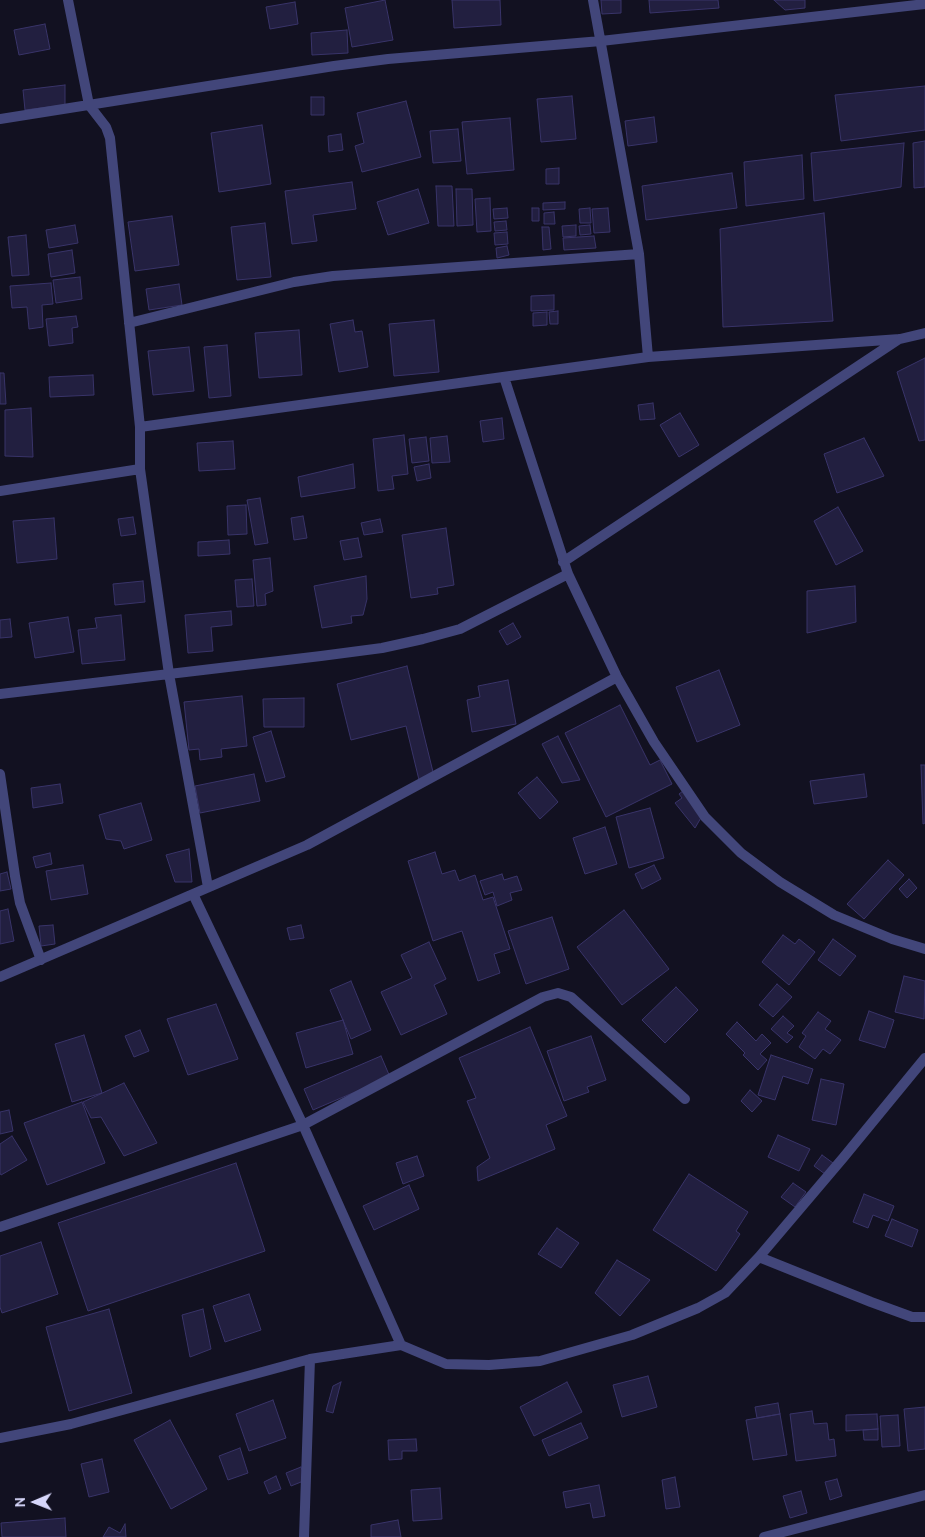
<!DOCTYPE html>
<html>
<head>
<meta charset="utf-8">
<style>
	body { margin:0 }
	#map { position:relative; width:925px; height:1537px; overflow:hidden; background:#121121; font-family:Ubuntu,sans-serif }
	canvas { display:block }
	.north { position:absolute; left:10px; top:1477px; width:50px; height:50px; -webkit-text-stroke:4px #121121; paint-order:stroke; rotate:269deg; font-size:14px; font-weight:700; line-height:20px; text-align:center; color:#d6d6fa }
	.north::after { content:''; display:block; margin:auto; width:18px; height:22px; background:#d6d6fa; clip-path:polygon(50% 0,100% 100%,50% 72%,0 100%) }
</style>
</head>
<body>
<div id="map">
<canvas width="925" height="1537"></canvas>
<div class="north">N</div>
</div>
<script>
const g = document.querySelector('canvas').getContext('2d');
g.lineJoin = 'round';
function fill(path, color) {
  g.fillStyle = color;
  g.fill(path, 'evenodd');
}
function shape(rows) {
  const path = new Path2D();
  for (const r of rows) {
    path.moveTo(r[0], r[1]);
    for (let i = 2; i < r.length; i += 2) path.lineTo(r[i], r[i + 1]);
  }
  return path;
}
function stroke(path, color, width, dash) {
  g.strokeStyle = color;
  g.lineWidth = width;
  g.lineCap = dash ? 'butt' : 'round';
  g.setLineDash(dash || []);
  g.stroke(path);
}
const building = shape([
	[385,0,393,40,352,47,345,8,385,0],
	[452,0,500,0,501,25,454,28,452,0],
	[601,0,621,0,621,13,602,14,601,0],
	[649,0,718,0,719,8,650,13,649,0],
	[774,0,805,0,805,8,785,10,774,0],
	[295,2,298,24,270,29,266,7,295,2],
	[45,24,50,49,19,55,14,30,45,24],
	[347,30,348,53,312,55,311,33,347,30],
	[65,85,65,105,25,110,23,90,65,85],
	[925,86,925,130,841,141,835,95,925,86],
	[572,96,576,139,541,142,537,99,572,96],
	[311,97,324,97,324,115,311,115,311,97],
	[406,101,421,157,362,172,355,146,364,143,357,113,406,101],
	[654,117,657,142,628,146,625,121,654,117],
	[510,118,514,170,467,174,462,122,510,118],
	[262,125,271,184,219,192,211,133,262,125],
	[458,129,461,161,433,163,430,131,458,129],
	[341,134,343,150,329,152,328,136,341,134],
	[925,141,925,187,914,188,913,143,925,141],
	[904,143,901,187,814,201,811,153,904,143],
	[802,155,804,199,746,206,744,162,802,155],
	[559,168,559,184,546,184,546,169,559,168],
	[732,173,737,208,646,220,642,186,732,173],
	[352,182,356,209,313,215,317,241,292,244,285,191,352,182],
	[436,186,452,186,454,226,438,226,436,186],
	[418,189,429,223,388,235,377,202,418,189],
	[456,189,472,189,473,225,457,226,456,189],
	[490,198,491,231,477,232,475,199,490,198],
	[565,202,565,209,543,210,543,203,565,202],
	[507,208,508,218,494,219,493,209,507,208],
	[532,208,539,208,539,221,532,221,532,208],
	[590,208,591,223,580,223,579,209,590,208],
	[608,208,610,232,594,233,592,209,608,208],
	[554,212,555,224,544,224,544,213,554,212],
	[824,213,833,321,723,327,720,229,824,213],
	[172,216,179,265,135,271,128,222,172,216],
	[506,221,507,230,495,231,494,222,506,221],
	[265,223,271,277,237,280,231,227,265,223],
	[75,225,78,243,49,248,46,230,75,225],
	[576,225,576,236,563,237,562,226,576,225],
	[590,225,591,234,580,235,579,226,590,225],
	[542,227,549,227,551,249,543,250,542,227],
	[507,232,508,244,495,245,494,233,507,232],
	[26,235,29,275,12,276,8,237,26,235],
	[594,236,596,248,564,250,563,238,594,236],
	[507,246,509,255,497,258,496,248,507,246],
	[72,250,75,273,51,277,48,254,72,250],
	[80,277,82,299,56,303,53,280,80,277],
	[51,283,53,304,42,305,43,327,29,329,27,307,12,308,10,286,51,283],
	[179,284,182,305,149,310,146,289,179,284],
	[554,295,554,310,531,311,531,296,554,295],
	[558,311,558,324,550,324,549,312,558,311],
	[547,312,547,325,533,326,533,313,547,312],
	[76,316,78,327,72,328,73,343,49,346,46,319,76,316],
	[353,320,355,332,362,331,368,367,339,372,330,324,353,320],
	[434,320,439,372,394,376,389,324,434,320],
	[299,330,302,375,259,378,255,333,299,330],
	[227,345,231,396,209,398,204,347,227,345],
	[189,347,194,391,153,395,148,351,189,347],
	[925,358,925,440,919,441,897,372,925,358],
	[0,373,4,373,6,404,0,404,0,373],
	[93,375,94,395,50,397,49,377,93,375],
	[653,403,655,419,640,420,638,405,653,403],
	[31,408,33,457,5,456,5,410,31,408],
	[680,413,699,445,679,457,660,425,680,413],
	[502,418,504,439,483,442,480,421,502,418],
	[404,435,408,474,392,476,394,489,378,491,373,439,404,435],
	[447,436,450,462,432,463,430,438,447,436],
	[426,437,429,461,412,463,409,439,426,437],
	[864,438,884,476,837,493,824,454,864,438],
	[233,441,235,469,199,471,197,443,233,441],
	[353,464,355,488,301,497,298,477,353,464],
	[429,464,431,478,417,481,414,467,429,464],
	[260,498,268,543,255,545,247,500,260,498],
	[246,505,247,534,228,535,227,506,246,505],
	[838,507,863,551,836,565,814,521,838,507],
	[303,516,307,538,294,540,291,518,303,516],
	[133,517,136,534,121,536,118,519,133,517],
	[54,518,57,559,17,563,13,521,54,518],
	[380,519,383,532,364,535,361,523,380,519],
	[446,528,454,585,437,588,438,594,411,598,402,535,446,528],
	[358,538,362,557,344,560,340,541,358,538],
	[229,540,230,554,198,556,198,542,229,540],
	[270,558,273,591,265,594,266,605,257,606,253,560,270,558],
	[366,576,367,599,363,615,351,616,352,623,322,628,314,586,366,576],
	[252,579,254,606,237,607,235,580,252,579],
	[143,581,145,602,115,605,113,584,143,581],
	[855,586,856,622,807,633,807,591,855,586],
	[231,611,232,625,211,627,213,651,188,653,185,615,231,611],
	[121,615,125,660,82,664,78,630,97,628,95,618,121,615],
	[68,617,74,652,35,658,29,623,68,617],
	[10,619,12,637,0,638,0,620,10,619],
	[513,623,521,637,507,645,499,631,513,623],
	[407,666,434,776,419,780,406,726,351,740,337,684,407,666],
	[719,670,740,725,697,742,676,687,719,670],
	[508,680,516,724,472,732,467,700,480,697,478,686,508,680],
	[242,696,247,746,221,749,222,757,200,760,199,749,189,750,184,702,242,696],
	[304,698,304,727,264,727,263,699,304,698],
	[620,705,650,765,660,760,672,784,606,817,565,733,620,705],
	[271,731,285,777,266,782,253,737,271,731],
	[558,736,580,780,562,783,542,744,558,736],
	[921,765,925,765,925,823,923,824,921,765],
	[254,774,260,801,200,813,195,786,254,774],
	[864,774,867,797,814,804,810,781,864,774],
	[537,777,558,802,540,819,518,793,537,777],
	[60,784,63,803,33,808,31,788,60,784],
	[683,791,702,816,695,828,675,803,682,798,679,794,683,791],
	[141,803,152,840,124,849,121,841,106,839,99,815,141,803],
	[650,808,664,858,629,868,616,817,650,808],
	[605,827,617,864,585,874,573,838,605,827],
	[189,849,192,882,175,882,166,855,189,849],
	[435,852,442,874,455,870,459,881,475,875,483,900,493,897,510,949,494,954,500,973,478,981,462,931,433,941,408,861,435,852],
	[50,853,52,864,36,868,33,857,50,853],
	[888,860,904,875,864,919,847,904,888,860],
	[83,865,88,894,51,900,46,871,83,865],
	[654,865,661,879,642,889,635,874,654,865],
	[7,872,11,889,0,891,0,874,7,872],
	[502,874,504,880,517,876,522,890,510,893,512,900,497,906,493,892,485,895,480,881,502,874],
	[909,879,917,888,907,898,899,889,909,879],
	[8,909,14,941,0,944,0,911,8,909],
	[624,910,669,969,622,1005,577,947,624,910],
	[552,917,569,969,526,984,508,931,552,917],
	[53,925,55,944,41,946,39,926,53,925],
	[301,925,304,938,290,940,287,928,301,925],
	[783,935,795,944,799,939,815,952,789,985,762,962,783,935],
	[833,939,856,956,840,976,818,960,833,939],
	[429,942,446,979,434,985,447,1014,401,1035,381,992,412,978,401,955,429,942],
	[904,976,925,981,924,1019,895,1012,904,976],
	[351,981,371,1030,351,1039,330,990,351,981],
	[777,984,792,997,773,1017,759,1005,777,984],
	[676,987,698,1010,665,1043,642,1020,676,987],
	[216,1004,238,1059,188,1075,167,1019,216,1004],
	[869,1011,894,1020,885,1048,859,1040,869,1011],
	[818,1012,831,1021,825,1029,841,1040,830,1054,823,1049,815,1059,799,1047,806,1036,802,1033,818,1012],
	[783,1016,794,1026,787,1033,793,1037,787,1043,771,1029,783,1016],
	[343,1020,353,1054,306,1068,296,1033,343,1020],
	[737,1022,756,1041,762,1034,771,1043,760,1054,767,1060,758,1070,743,1055,745,1053,726,1034,737,1022],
	[530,1027,567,1116,546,1125,555,1149,478,1181,477,1167,490,1158,467,1101,476,1098,459,1058,530,1027],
	[140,1030,149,1051,134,1057,125,1036,140,1030],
	[84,1035,102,1093,72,1102,55,1044,84,1035],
	[591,1036,606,1080,587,1087,589,1092,564,1101,547,1051,591,1036],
	[771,1055,813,1069,808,1084,783,1076,775,1100,758,1095,771,1055],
	[381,1056,390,1077,313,1110,304,1089,381,1056],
	[821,1079,844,1084,836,1125,812,1120,821,1079],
	[124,1083,157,1143,124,1156,101,1117,91,1118,83,1102,124,1083],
	[750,1090,762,1101,752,1112,741,1101,750,1090],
	[82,1102,105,1163,47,1185,24,1123,82,1102],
	[9,1110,13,1131,0,1134,0,1112,9,1110],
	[778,1135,810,1149,799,1171,768,1157,778,1135],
	[12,1136,27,1160,1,1175,0,1173,0,1144,12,1136],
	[822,1155,833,1163,825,1174,814,1166,822,1155],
	[417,1156,424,1176,403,1184,396,1163,417,1156],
	[236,1163,265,1251,88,1311,58,1223,236,1163],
	[689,1174,748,1212,736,1231,740,1234,716,1271,653,1230,689,1174],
	[793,1183,806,1192,795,1207,781,1197,793,1183],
	[409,1185,419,1209,374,1230,363,1206,409,1185],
	[864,1194,894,1206,888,1221,873,1215,868,1228,853,1222,864,1194],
	[892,1219,918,1230,912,1247,885,1236,892,1219],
	[557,1228,579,1243,561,1268,538,1254,557,1228],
	[41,1242,58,1294,2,1313,0,1307,0,1256,41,1242],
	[617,1260,650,1280,620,1316,595,1293,617,1260],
	[249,1294,261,1330,225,1342,213,1306,249,1294],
	[109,1309,132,1393,69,1411,46,1327,109,1309],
	[203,1309,211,1349,190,1357,182,1315,203,1309],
	[648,1376,657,1407,622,1417,613,1385,648,1376],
	[341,1382,333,1413,326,1411,333,1386,341,1382],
	[567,1382,582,1412,534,1436,520,1407,567,1382],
	[273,1400,286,1438,249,1451,236,1414,273,1400],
	[778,1403,780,1414,757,1418,755,1407,778,1403],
	[925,1407,925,1449,908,1451,904,1409,925,1407],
	[812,1411,814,1424,827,1423,829,1440,834,1439,836,1456,796,1461,790,1414,812,1411],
	[780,1414,787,1455,753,1460,746,1420,780,1414],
	[877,1414,878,1429,846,1431,846,1415,877,1414],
	[898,1415,900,1446,882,1447,880,1416,898,1415],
	[170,1420,207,1489,171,1509,134,1440,170,1420],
	[581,1423,588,1438,549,1456,542,1440,581,1423],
	[878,1429,878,1440,864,1440,863,1430,878,1429],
	[416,1439,417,1451,402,1451,402,1459,389,1460,388,1440,416,1439],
	[240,1448,248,1473,228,1480,219,1456,240,1448],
	[102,1459,109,1492,89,1497,81,1464,102,1459],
	[301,1467,306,1480,291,1486,286,1473,301,1467],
	[276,1476,281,1489,269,1494,264,1482,276,1476],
	[675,1477,680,1507,666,1509,662,1480,675,1477],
	[837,1479,842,1496,830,1500,825,1482,837,1479],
	[599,1485,605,1516,593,1518,590,1503,566,1508,563,1492,599,1485],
	[440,1488,442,1519,413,1521,411,1490,440,1488],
	[801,1491,807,1513,790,1518,783,1496,801,1491],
	[65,1518,66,1537,2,1537,1,1523,65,1518],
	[398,1520,401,1537,371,1537,371,1525,398,1520],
	[125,1524,126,1537,103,1537,109,1527,120,1533,125,1524]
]);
fill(building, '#221f40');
stroke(building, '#393469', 1);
stroke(shape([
	[68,0,89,105,106,127,110,138,140,427,140,469,169,674,208,887],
	[593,0,639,254,648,357],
	[0,119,334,66,388,59,601,41,925,4],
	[129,323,294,282,333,276,639,254],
	[504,377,568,574,617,677,654,742,705,817,741,853,780,882,834,915,892,939,925,949],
	[140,427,648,357,900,339,925,333],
	[0,491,140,469],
	[563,562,899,339],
	[0,694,321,656,382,648,423,639,460,629,568,574],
	[0,774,15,876,20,903,41,960],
	[193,894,303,1125,401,1345],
	[0,977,307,845,617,677],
	[0,1227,303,1125,543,997,558,993,571,997,685,1099],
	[759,1257,871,1302,912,1317,925,1317],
	[0,1438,71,1424,310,1359,401,1345,446,1364,489,1365,540,1361,632,1335,698,1308,725,1293,759,1257,843,1158,925,1058],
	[304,1537,310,1359],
	[764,1537,925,1495]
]), '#42467a', 10);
</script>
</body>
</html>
